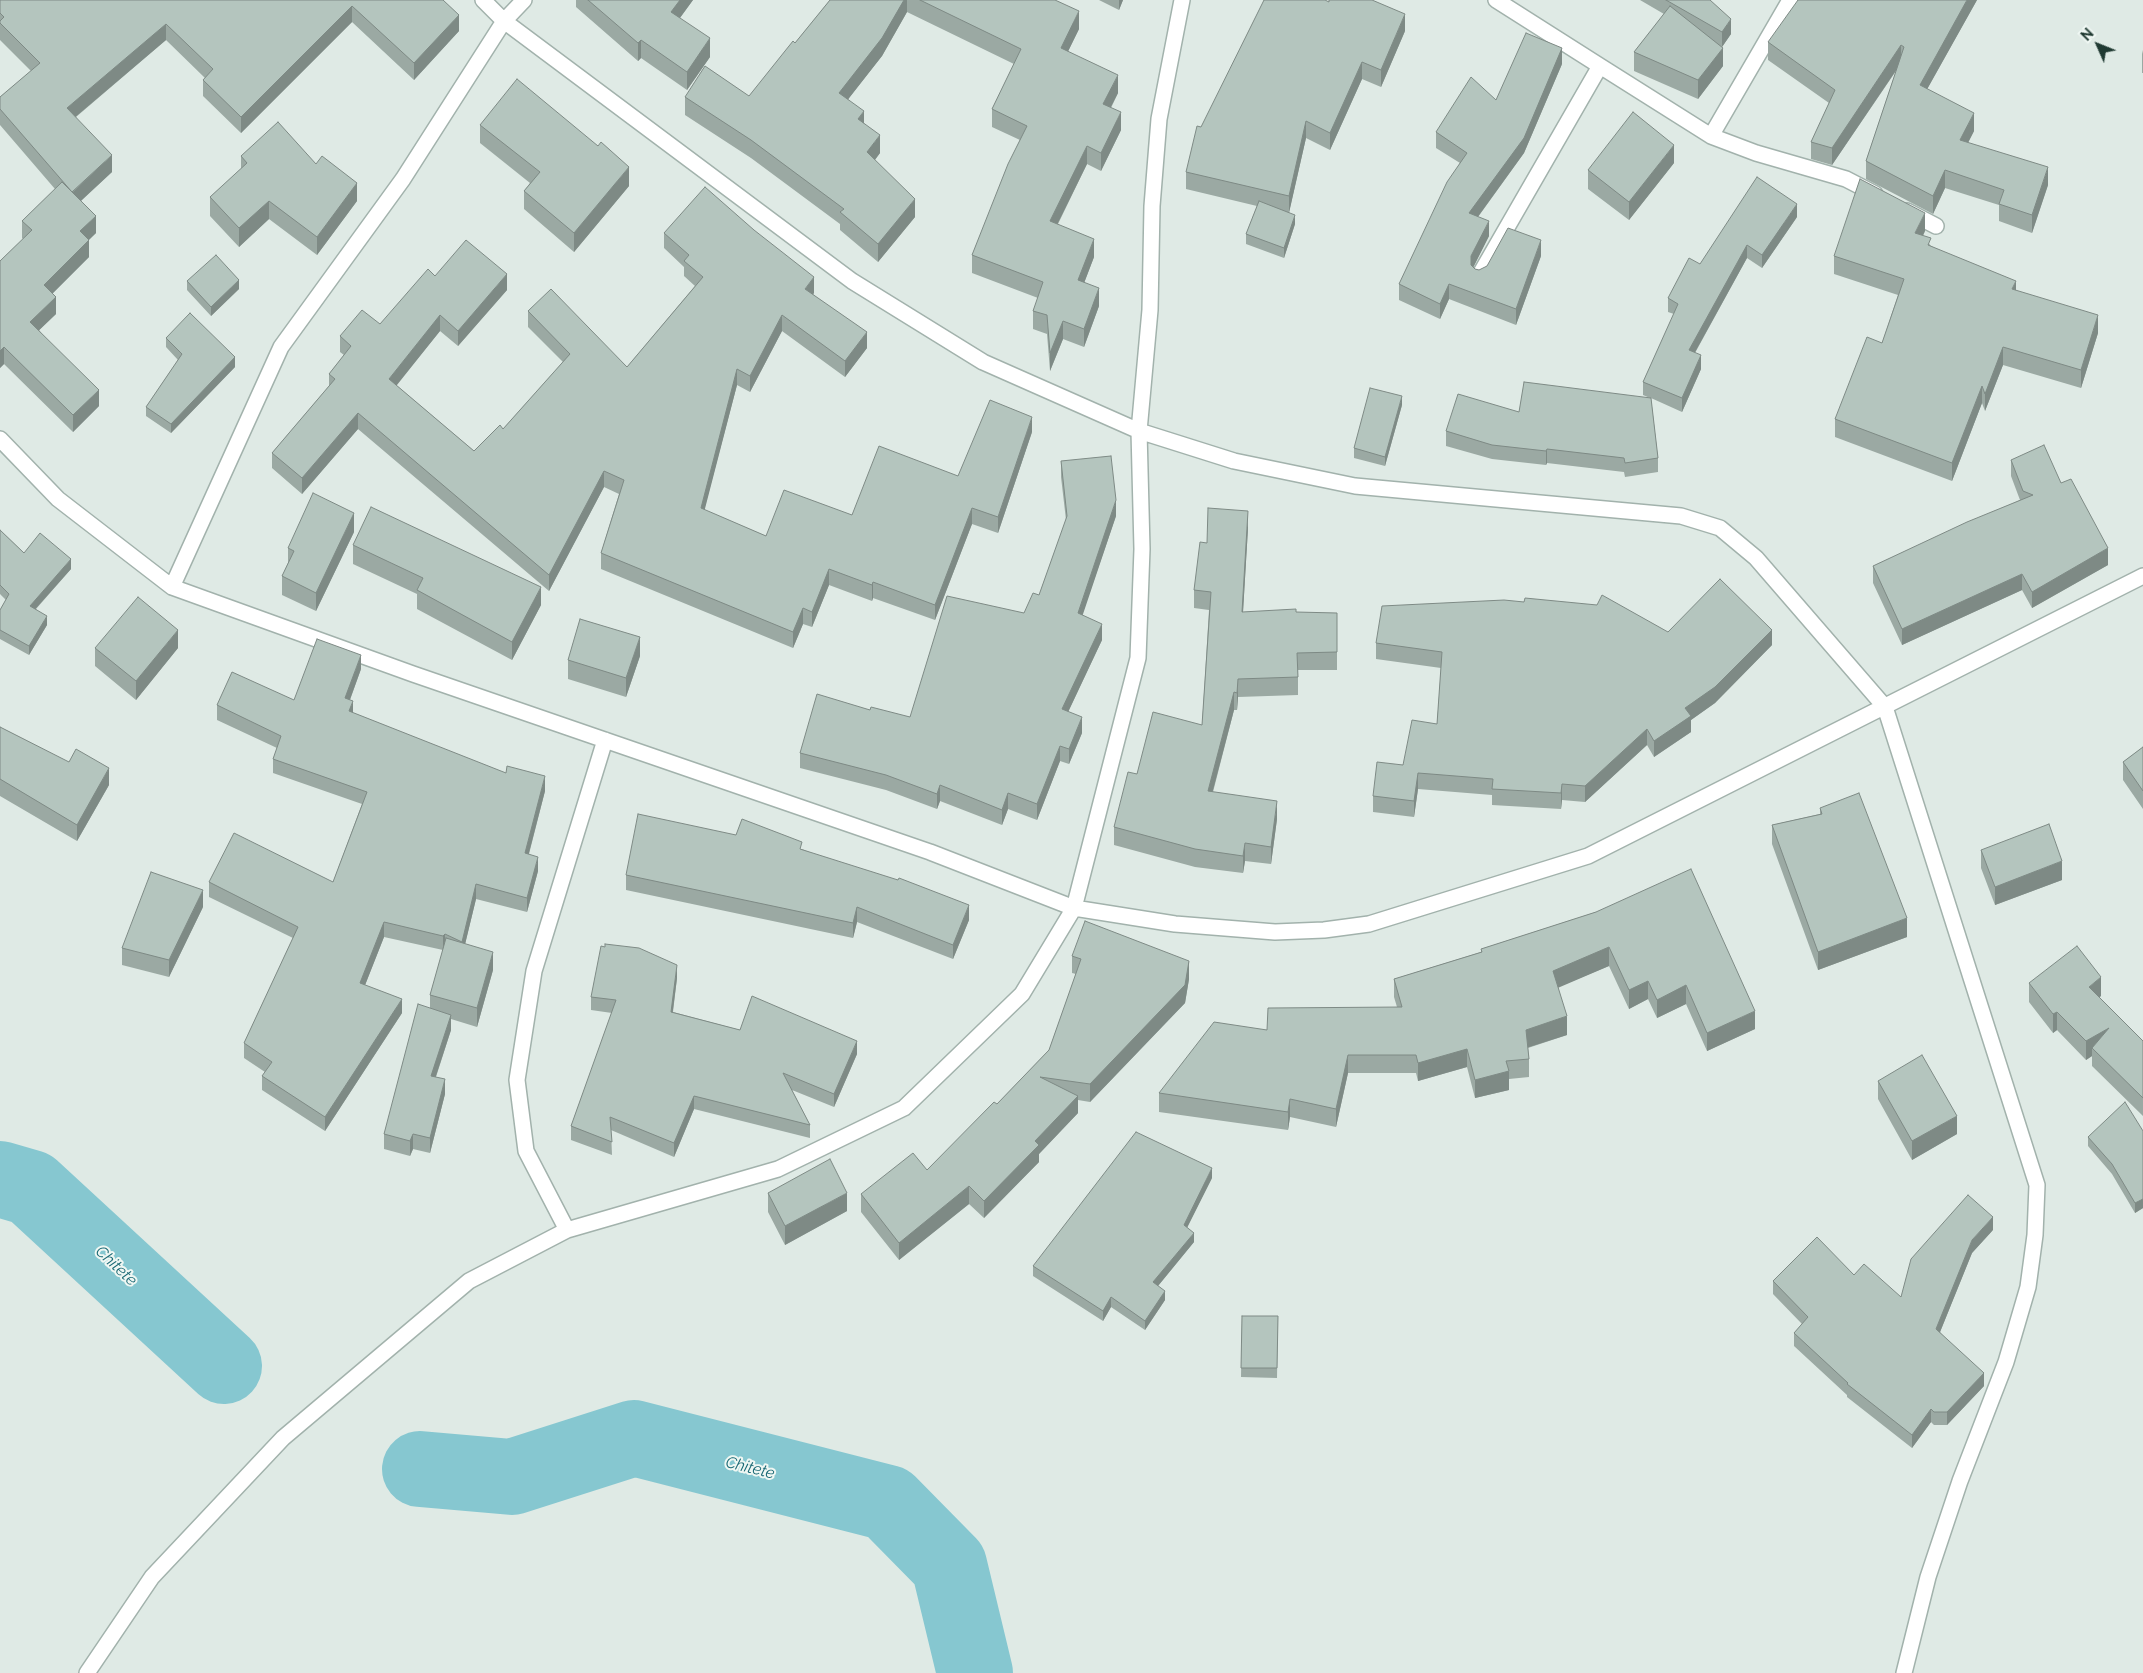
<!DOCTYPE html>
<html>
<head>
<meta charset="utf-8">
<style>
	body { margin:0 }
	#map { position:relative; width:2143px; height:1673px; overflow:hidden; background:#dfeae5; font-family:Raleway,sans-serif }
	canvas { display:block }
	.north { position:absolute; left:2073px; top:20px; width:50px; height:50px; -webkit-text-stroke:4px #eff7f3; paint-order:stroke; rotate:314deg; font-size:14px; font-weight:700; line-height:20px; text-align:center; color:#203a32 }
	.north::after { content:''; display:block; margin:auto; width:18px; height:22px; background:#203a32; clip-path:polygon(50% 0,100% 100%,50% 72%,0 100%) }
</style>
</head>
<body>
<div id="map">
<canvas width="2143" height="1673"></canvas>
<div class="north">N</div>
</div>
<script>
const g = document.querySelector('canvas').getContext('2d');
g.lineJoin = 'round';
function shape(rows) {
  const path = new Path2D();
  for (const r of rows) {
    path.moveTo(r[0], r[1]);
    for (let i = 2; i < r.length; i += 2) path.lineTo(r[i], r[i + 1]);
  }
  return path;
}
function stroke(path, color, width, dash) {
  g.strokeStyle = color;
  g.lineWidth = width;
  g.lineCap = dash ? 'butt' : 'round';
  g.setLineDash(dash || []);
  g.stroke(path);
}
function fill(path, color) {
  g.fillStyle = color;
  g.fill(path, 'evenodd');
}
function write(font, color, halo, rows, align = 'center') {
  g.font = font + ' Raleway,sans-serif';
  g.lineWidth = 4;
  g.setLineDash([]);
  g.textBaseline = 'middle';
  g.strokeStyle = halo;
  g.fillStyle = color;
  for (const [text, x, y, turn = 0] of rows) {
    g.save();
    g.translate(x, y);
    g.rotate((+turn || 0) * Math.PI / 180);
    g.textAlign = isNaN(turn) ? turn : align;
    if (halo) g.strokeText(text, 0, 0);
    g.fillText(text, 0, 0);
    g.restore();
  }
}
stroke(shape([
	[0,1179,31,1188,224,1366],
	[420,1469,512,1477,634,1438,888,1503,949,1565,975,1673]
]), '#86c7d0', 76);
const minor = shape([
	[483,0,504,21,852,281,983,362,1139,431,1234,461,1355,486,1681,516,1720,528,1756,558,1885,707,2037,1185,2035,1235,2028,1287,2006,1362,1960,1481,1928,1577,1904,1673],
	[1600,66,1711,136,1756,153,1846,179,1875,194],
	[1711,136,1790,0],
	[1907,211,1936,226],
	[1479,276,1600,66,1496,0],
	[0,439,58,499,172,587,413,674,930,852,1074,908,1175,924,1275,932,1324,930,1369,924,1588,856,2143,576],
	[172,587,281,347,403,179,504,21,524,0],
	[567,1230,526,1151,517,1080,534,971,605,740],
	[87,1673,152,1577,283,1438,469,1281,567,1230,778,1169,904,1108,1022,994,1074,908,1138,658,1142,549,1139,431,1150,310,1152,206,1159,119,1182,0]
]);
stroke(minor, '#a2b2ac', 18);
stroke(minor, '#fff', 15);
fill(shape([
	[0,0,443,0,459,31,414,80,352,22,241,133,203,96,203,80,205,78,166,40,76,117,112,172,81,201,96,233,89,240,89,257,52,294,56,314,39,330,99,406,73,432,4,364,0,368,0,261,23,239,22,238,22,221,55,189,0,125,0,97,31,71,0,40],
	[576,0,693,0,680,18,710,57,687,90,641,58,638,61,576,7],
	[830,0,1055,0,1079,29,1068,51,1118,93,1111,108,1121,130,1101,171,1087,164,1058,224,1094,257,1084,283,1099,306,1084,347,1063,339,1050,371,1047,334,1033,329,1033,311,1038,298,972,273,972,255,1020,140,992,127,992,109,1014,64,907,12,882,56,848,99,864,123,880,153,875,160,915,217,878,262,840,230,840,224,751,158,685,115,685,97,749,96,795,43],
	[1099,0,1123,0,1119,10],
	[1640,0,1710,0,1731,34,1722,47,1723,66,1698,99,1634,71,1634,52,1664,14],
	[1977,0,1927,89,1974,131,1968,143,2048,185,2032,233,1999,221,1999,205,1945,188,1933,214,1866,179,1866,161,1896,71,1832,165,1811,159,1811,142,1829,103,1768,60,1768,42],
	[1405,31,1381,87,1362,79,1330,150,1306,138,1289,212,1295,224,1284,258,1246,244,1246,234,1257,206,1186,189,1186,172],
	[2143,50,2143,73,2142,73,2142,54],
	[1562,64,1524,153,1478,217,1489,236,1473,267,1475,269,1479,270,1541,256,1516,325,1449,299,1440,319,1399,300,1399,284,1460,163,1436,148,1436,132],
	[480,125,629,186,574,252,524,209,524,191,530,183,480,143],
	[241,156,316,164,357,201,317,255,269,219,239,247,210,216,210,197,241,169],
	[1674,163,1629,220,1588,189,1588,170],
	[1797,217,1762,268,1747,258,1695,353,1701,369,1682,412,1651,398,1658,458,1658,472,1625,477,1624,472,1547,463,1546,465,1492,459,1446,446,1446,431,1519,412,1650,398,1643,395,1643,382,1674,314,1668,312,1668,298,1700,264],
	[1925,231,1923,236,1931,246,2098,333,2081,388,2003,365,1985,411,1982,403,1952,481,1835,437,1835,419,1882,343,1898,295,1834,274,1834,256],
	[664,233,814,293,813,294,867,348,845,377,782,331,750,392,737,385,704,510,766,536,852,515,958,476,1032,432,998,533,972,524,935,620,873,598,872,601,829,585,812,627,803,624,793,648,601,569,601,553,619,494,604,487,549,591,358,429,302,494,272,468,272,453,329,386,329,374,344,355,340,352,340,336,380,324,435,276,507,290,458,346,440,331,396,385,474,451,503,429,563,362,528,327,528,311,627,367,695,286,684,276,684,267,664,248],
	[187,281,239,289,211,316,187,290],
	[166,338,235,367,171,433,146,416,146,407,178,360,166,347],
	[1402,405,1385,466,1354,458,1354,448],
	[2011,460,2061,483,2108,565,2032,608,2022,590,1902,645,1873,583,1873,566,2020,500,2011,476],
	[1061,461,1116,516,1082,615,1102,640,1068,712,1082,733,1069,764,1060,761,1037,820,1008,809,1002,825,940,801,937,809,886,790,800,768,800,753,870,710,910,717,1024,613,1039,595,1066,520,1061,477],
	[1248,528,1243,612,1337,613,1337,670,1298,670,1298,695,1238,697,1237,710,1234,710,1213,792,1277,819,1271,864,1245,861,1243,873,1195,867,1114,845,1114,827,1137,774,1202,725,1209,610,1194,608,1194,590],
	[0,530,24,553,71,569,36,609,47,625,29,655,0,639,0,610,6,600,0,594],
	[354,532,316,611,282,595,282,576,288,563,288,548],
	[353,545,541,605,512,660,417,609,417,594,353,564],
	[1668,632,1772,645,1715,703,1691,720,1691,732,1654,757,1647,745,1585,802,1562,800,1561,809,1492,805,1492,795,1418,789,1414,817,1373,812,1373,796,1403,765,1437,724,1441,668,1376,659,1376,643],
	[95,648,178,648,136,700,95,666],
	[640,656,626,697,568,679,568,660],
	[361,669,350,700,353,713,545,791,529,854,538,871,527,912,476,899,465,944,493,970,477,1027,451,1019,451,1030,436,1077,445,1094,430,1153,413,1149,410,1156,384,1149,384,1134,430,1008,430,995,443,950,384,937,365,985,402,1013,325,1131,262,1090,262,1076,265,1072,244,1058,244,1043,293,938,209,897,209,882,333,882,362,804,273,773,273,759,277,748,217,720,217,705,294,700],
	[0,727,109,785,77,841,0,796],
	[2143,747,2143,809,2123,780,2123,762],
	[1820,808,1907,937,1818,970,1772,844,1772,825,1820,814],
	[802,849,969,920,953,959,857,922,853,938,626,890,626,875],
	[1981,850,2062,880,1995,905,1981,868],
	[203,907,169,977,122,965,122,948],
	[1596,912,1755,1029,1707,1051,1686,1004,1657,1018,1648,999,1629,1009,1609,966,1558,987,1567,1035,1528,1048,1529,1059,1529,1077,1509,1079,1509,1090,1475,1098,1467,1067,1418,1081,1416,1073,1348,1073,1336,1127,1290,1117,1288,1130,1159,1112,1159,1093,1267,1030,1397,1007,1394,997,1394,979,1481,952,1481,949],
	[1072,956,1189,979,1185,1003,1090,1102,1078,1100,1078,1113,1039,1154,1039,1162,984,1218,969,1204,899,1260,861,1212,861,1194,927,1170,997,1104,1049,1050,1076,974,1072,973],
	[677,978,673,1012,740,1030,857,1054,834,1107,792,1090,810,1125,810,1138,694,1109,674,1157,611,1130,612,1155,571,1140,571,1126,612,1013,591,1010,591,997],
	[2029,983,2101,996,2099,997,2143,1041,2143,1116,2092,1066,2092,1056,2086,1060,2057,1030,2053,1033,2029,1002],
	[1878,1081,1957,1134,1912,1160,1878,1099],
	[2143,1131,2143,1208,2135,1213,2112,1174,2088,1146,2088,1137],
	[1212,1178,1187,1227,1194,1242,1158,1286,1165,1300,1145,1330,1111,1307,1103,1321,1033,1276,1033,1266],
	[768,1193,847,1211,785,1245,768,1212],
	[1993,1230,1972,1253,1940,1332,1984,1386,1947,1425,1934,1425,1931,1422,1912,1448,1847,1397,1847,1395,1794,1346,1794,1333,1802,1324,1773,1294,1773,1281,1901,1297],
	[1242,1316,1278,1316,1277,1378,1241,1377]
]), '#9ba9a3');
fill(shape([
	[680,0,693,0,671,30,671,12],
	[904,0,907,0,907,12,882,56,839,111,839,93],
	[1119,0,1123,0,1119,10],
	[1967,0,1977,0,1920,102,1920,85],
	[352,6,352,22,241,133,241,117],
	[1079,11,1079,29,1061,66,1061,48],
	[1405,14,1405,31,1381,87,1381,70],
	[459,15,459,31,414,80,414,63],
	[1731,19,1731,34,1722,47,1722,32],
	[166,24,166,40,67,124,67,108],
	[710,38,710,57,687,90,687,72],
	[641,40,641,58,638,61,638,43],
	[1901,45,1901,63,1832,165,1832,148],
	[1562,48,1562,64,1524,153,1469,229,1469,213],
	[1723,48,1723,66,1698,99,1698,80],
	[1362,62,1362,79,1330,150,1330,133],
	[1118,75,1118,93,1103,122,1103,104],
	[864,111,864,129,858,119],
	[1121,112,1121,130,1101,171,1101,153],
	[1974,113,1974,131,1960,158,1960,140],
	[1306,121,1306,138,1289,213,1289,196],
	[880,135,880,153,867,170,867,152],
	[1674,145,1674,163,1629,220,1629,202],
	[1087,146,1087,164,1050,239,1050,221],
	[112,155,112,172,72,209,72,193],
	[629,167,629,186,574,252,574,233],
	[2048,167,2048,185,2032,233,2032,215],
	[1945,170,1945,188,1933,214,1933,196],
	[357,183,357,201,317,255,317,237],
	[915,199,915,217,878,262,878,244],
	[269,201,269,219,239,247,239,228],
	[1797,204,1797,217,1762,268,1762,255],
	[1925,213,1925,231,1915,251,1915,233],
	[1295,215,1295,224,1284,258,1284,248],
	[96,216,96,233,80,248,80,231],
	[1489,221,1489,236,1471,272,1471,256],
	[1094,239,1094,257,1078,299,1078,280],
	[89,240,89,257,44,302,44,285],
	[1541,240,1541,256,1516,325,1516,309],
	[1747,245,1747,258,1689,363,1689,350],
	[507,274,507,290,458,346,458,331],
	[814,277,814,293,805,304,805,289],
	[239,280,239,289,211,316,211,307],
	[2016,281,2016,299,2012,289],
	[1449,284,1449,299,1440,319,1440,304],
	[1099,288,1099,306,1084,347,1084,329],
	[56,297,56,314,30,339,30,322],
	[440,315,440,331,389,395,389,379],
	[782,315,782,331,750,392,750,376],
	[2098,315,2098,333,2081,388,2081,370],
	[1063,321,1063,339,1050,371,1050,353],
	[867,332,867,348,845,377,845,361],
	[4,347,4,364,0,368,0,351],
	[2003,347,2003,365,1985,411,1985,394],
	[1701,355,1701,369,1682,412,1682,398],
	[235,357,235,367,171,433,171,424],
	[737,369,737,385,701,524,701,508],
	[1982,386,1982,403,1952,481,1952,463],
	[99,390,99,406,73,432,73,415],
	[1402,396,1402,405,1385,466,1385,457],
	[358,413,358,429,302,494,302,478],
	[1032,417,1032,432,998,533,998,517],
	[1547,449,1547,463,1546,465,1546,451],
	[604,471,604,487,549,591,549,575],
	[1116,500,1116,516,1078,629,1078,613],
	[972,508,972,524,935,620,935,605],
	[1248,511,1248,528,1242,629,1242,612],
	[354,513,354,532,316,611,316,593],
	[2108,548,2108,565,2032,608,2032,592],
	[71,559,71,569,30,615,30,606],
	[829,569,829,585,812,627,812,612],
	[2022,574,2022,590,1902,645,1902,629],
	[873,582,873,598,872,601,872,585],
	[541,587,541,605,512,660,512,642],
	[803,608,803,624,793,648,793,632],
	[47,616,47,625,29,655,29,646],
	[1102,624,1102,640,1062,725,1062,709],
	[178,630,178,648,136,700,136,681],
	[1772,630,1772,645,1715,703,1691,720,1691,732,1654,757,1654,741,1685,708],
	[640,637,640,656,626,697,626,678],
	[361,655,361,669,345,713,345,698],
	[1238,679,1238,697,1237,710,1237,693],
	[1234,692,1234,710,1208,809,1208,791],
	[353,701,353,715,349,711],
	[1082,717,1082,733,1069,764,1069,749],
	[1647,729,1647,745,1585,802,1585,786],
	[1060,746,1060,761,1037,820,1037,804],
	[109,768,109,785,77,841,77,825],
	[1418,773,1418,789,1414,817,1414,801],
	[545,776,545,791,525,868,525,853],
	[1562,784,1562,800,1561,809,1561,793],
	[940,785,940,801,937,809,937,794],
	[1008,793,1008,809,1002,825,1002,810],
	[1277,801,1277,819,1271,864,1271,847],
	[1245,843,1245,861,1243,873,1243,856],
	[538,857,538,871,527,912,527,898],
	[2062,861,2062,880,1995,905,1995,887],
	[476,884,476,899,462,957,462,942],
	[203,890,203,907,169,977,169,960],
	[969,905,969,920,953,959,953,945],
	[857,907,857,922,853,938,853,923],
	[1907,918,1907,937,1818,970,1818,952],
	[384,922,384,937,360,998,360,983],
	[445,934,445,949,443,950,443,936],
	[1609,947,1609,966,1553,990,1553,971],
	[493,952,493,970,477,1027,477,1008],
	[1189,961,1189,979,1185,1003,1090,1102,1090,1084],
	[677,965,677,978,671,1025,671,1012],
	[2101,977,2101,996,2089,1005,2089,987],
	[1648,981,1648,999,1629,1009,1629,990],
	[1686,985,1686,1004,1657,1018,1657,1000],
	[402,999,402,1013,325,1131,325,1117],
	[1755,1011,1755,1029,1707,1051,1707,1033],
	[2057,1012,2057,1030,2053,1033,2053,1014],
	[451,1015,451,1030,431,1091,431,1076],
	[1567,1016,1567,1035,1526,1048,1526,1030],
	[2109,1028,2092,1048,2092,1056,2086,1060,2086,1041],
	[857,1041,857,1054,834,1107,834,1094],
	[1467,1049,1467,1067,1418,1081,1418,1063],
	[1348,1055,1348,1073,1336,1127,1336,1109],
	[1509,1071,1509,1090,1475,1098,1475,1080],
	[445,1079,445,1094,430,1153,430,1138],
	[694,1096,694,1109,674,1157,674,1143],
	[1078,1096,1078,1113,1039,1154,1039,1162,984,1218,984,1201,1035,1141],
	[1290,1099,1290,1117,1288,1130,1288,1112],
	[1957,1116,1957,1134,1912,1160,1912,1141],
	[413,1134,413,1149,410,1156,410,1141],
	[1212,1168,1212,1178,1184,1234,1184,1225],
	[969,1186,969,1204,899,1260,899,1243],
	[847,1193,847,1211,785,1245,785,1226],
	[2143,1199,2143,1208,2135,1213,2135,1203],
	[1993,1217,1993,1230,1972,1253,1936,1342,1936,1329,1972,1240],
	[1194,1233,1194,1242,1153,1292,1153,1282],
	[1165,1291,1165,1300,1145,1330,1145,1321],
	[1111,1297,1111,1307,1103,1321,1103,1311],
	[1984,1373,1984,1386,1947,1425,1947,1412],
	[1931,1409,1931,1422,1912,1448,1912,1435]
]), '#7e8a85');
const building = shape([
	[0,0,443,0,459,15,414,63,352,6,241,117,203,80,213,69,166,24,67,108,112,155,72,192,0,109,0,97,40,63,0,23,0,21,4,17,0,13,0,0],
	[588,0,680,0,671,12,710,38,687,72,641,40,638,43,588,0],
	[830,0,904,0,882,38,839,93,864,111,858,119,880,135,867,152,915,199,878,244,840,212,844,209,751,140,685,97,705,66,749,96,793,41,795,43,830,0],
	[920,0,1055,0,1079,11,1061,48,1118,75,1103,104,1121,112,1101,153,1087,146,1050,221,1094,239,1078,280,1099,288,1084,329,1063,321,1050,353,1047,315,1033,311,1043,282,972,255,1008,164,1027,126,992,109,1021,49,920,0],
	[1264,0,1325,0,1329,2,1329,0,1372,0,1405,14,1381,70,1362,62,1330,133,1306,121,1289,196,1186,172,1197,126,1201,127,1264,0],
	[1666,0,1710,0,1731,19,1722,32,1666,0],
	[1798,0,1967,0,1920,85,1974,113,1960,140,2048,167,2032,215,1999,204,2004,190,1945,170,1933,196,1866,161,1904,47,1901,45,1832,148,1811,142,1835,90,1768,42,1798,0],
	[1670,6,1723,48,1698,80,1634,52,1670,6],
	[1526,33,1562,48,1524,138,1469,213,1489,221,1471,256,1471,265,1475,269,1479,270,1487,266,1508,228,1541,240,1516,309,1449,284,1440,304,1399,284,1447,182,1467,153,1436,132,1471,77,1496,100,1526,33],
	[517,79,598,146,601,142,629,167,574,233,524,191,540,172,480,125,517,79],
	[1633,112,1674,145,1629,202,1588,170,1633,112],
	[278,122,316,164,322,156,357,183,317,237,269,201,239,228,210,197,247,163,241,156,278,122],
	[1757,177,1797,204,1762,255,1747,245,1689,350,1701,355,1682,398,1643,382,1678,304,1668,298,1689,258,1700,264,1757,177],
	[1860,179,1925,213,1915,233,1931,238,1928,245,2016,281,2012,289,2098,315,2081,370,2003,347,1985,394,1982,386,1952,463,1835,419,1867,337,1882,343,1904,279,1834,256,1860,179],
	[62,182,96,216,80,231,89,240,44,285,56,297,30,322,99,390,73,415,4,347,0,351,0,261,32,230,22,221,62,182],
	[705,187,754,230,814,277,805,289,867,332,845,361,782,315,750,376,737,369,701,508,766,536,784,490,852,515,879,446,958,476,990,400,1032,417,998,517,972,508,935,605,873,582,872,585,829,569,812,612,803,608,793,632,601,553,624,480,604,471,549,575,358,413,302,478,272,453,335,379,329,374,351,346,340,336,362,310,380,324,428,269,435,276,466,240,507,274,458,331,440,315,389,379,474,451,500,425,503,429,570,354,528,311,551,289,627,367,703,277,684,261,689,255,664,233,705,187],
	[1259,201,1295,215,1284,248,1246,234,1259,201],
	[216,255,239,280,211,307,187,281,216,255],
	[190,313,235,357,171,424,146,407,182,354,166,338,190,313],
	[1524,382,1651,398,1658,458,1625,463,1624,458,1547,449,1546,451,1492,445,1446,431,1458,394,1519,412,1524,382],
	[1370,388,1402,396,1385,457,1354,448,1370,388],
	[2044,445,2061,483,2071,479,2108,548,2032,592,2022,574,1902,629,1873,566,1967,522,2033,495,2023,491,2011,460,2044,445],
	[1111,456,1116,500,1078,613,1102,624,1062,709,1082,717,1069,749,1060,746,1037,804,1008,793,1002,810,940,785,937,794,886,775,800,753,817,694,870,710,871,707,910,717,947,596,1024,613,1033,593,1039,595,1067,516,1061,461,1111,456],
	[313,493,354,513,316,593,282,576,294,551,288,548,313,493],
	[371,507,541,587,512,642,417,590,423,578,353,545,371,507],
	[1208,508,1248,511,1242,612,1296,609,1296,612,1337,613,1337,652,1297,653,1298,677,1238,679,1237,693,1234,692,1208,791,1277,801,1271,847,1245,843,1243,856,1195,849,1114,827,1128,772,1137,774,1153,712,1202,725,1211,592,1194,590,1200,542,1207,543,1208,508],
	[0,530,24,553,40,533,71,559,30,606,47,616,29,646,0,630,0,610,9,594,0,585,0,530],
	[1720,579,1772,630,1715,687,1685,708,1691,716,1654,741,1647,729,1585,786,1562,784,1561,793,1492,789,1493,779,1418,773,1414,801,1373,796,1377,762,1403,765,1412,720,1437,724,1442,652,1376,643,1382,606,1504,600,1524,602,1525,598,1597,605,1602,595,1668,632,1720,579],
	[138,597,178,630,136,681,95,648,138,597],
	[580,619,640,637,626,678,568,660,580,619],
	[317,639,361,655,345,698,353,701,349,711,506,773,507,766,545,776,525,853,538,857,527,898,476,884,462,942,445,934,443,936,384,922,360,983,402,999,325,1117,262,1076,272,1062,244,1043,298,927,209,882,234,833,333,882,367,792,273,759,281,736,217,705,232,672,294,700,317,639],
	[0,727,69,762,76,749,109,768,77,825,0,779,0,727],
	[2143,747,2143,791,2123,762,2143,747],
	[1859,793,1907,918,1818,952,1772,825,1822,814,1820,808,1859,793],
	[638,814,736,835,742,819,802,842,800,849,898,880,899,878,969,905,953,945,857,907,853,923,626,875,638,814],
	[2049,824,2062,861,1995,887,1981,850,2049,824],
	[1691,869,1755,1011,1707,1033,1686,985,1657,1000,1648,981,1629,990,1609,947,1553,971,1567,1016,1526,1030,1529,1059,1506,1061,1509,1071,1475,1080,1467,1049,1418,1063,1416,1055,1348,1055,1336,1109,1290,1099,1288,1112,1159,1093,1214,1022,1267,1030,1268,1008,1402,1007,1394,979,1482,952,1481,949,1596,912,1691,869],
	[151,872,203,890,169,960,122,948,151,872],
	[1085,921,1189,961,1185,985,1090,1084,1040,1077,1078,1096,1035,1141,1039,1145,984,1201,969,1186,899,1243,861,1194,913,1153,927,1170,994,1102,997,1104,1049,1050,1081,959,1072,956,1085,921],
	[446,938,493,952,477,1008,430,995,446,938],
	[605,944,639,948,677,965,671,1012,740,1030,752,996,857,1041,834,1094,783,1073,810,1125,694,1096,674,1143,610,1117,612,1142,571,1126,616,1000,591,997,601,946,605,947,605,944],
	[2077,946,2101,977,2089,987,2143,1041,2143,1098,2092,1048,2109,1028,2086,1041,2057,1012,2053,1014,2029,983,2077,946],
	[418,1004,451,1015,431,1076,445,1079,430,1138,413,1134,410,1141,384,1134,418,1004],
	[1922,1055,1957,1116,1912,1141,1878,1081,1922,1055],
	[2125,1102,2143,1131,2143,1199,2135,1203,2112,1164,2088,1137,2125,1102],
	[1136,1132,1212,1168,1184,1225,1194,1233,1153,1282,1165,1291,1145,1321,1111,1297,1103,1311,1033,1266,1136,1132],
	[830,1159,847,1193,785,1226,768,1193,830,1159],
	[1968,1195,1993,1217,1972,1240,1936,1329,1984,1373,1947,1412,1934,1412,1931,1409,1912,1435,1847,1384,1848,1383,1794,1333,1808,1317,1773,1281,1817,1237,1854,1275,1864,1264,1901,1297,1911,1259,1968,1195],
	[1242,1316,1278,1316,1277,1368,1241,1368,1242,1316]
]);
fill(building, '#b4c5be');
stroke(building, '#7e8a85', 1);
write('italic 16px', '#1a6975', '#eff7f3', [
	["Chitete",116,1266,43],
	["Chitete",750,1468,14]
]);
</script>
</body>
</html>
